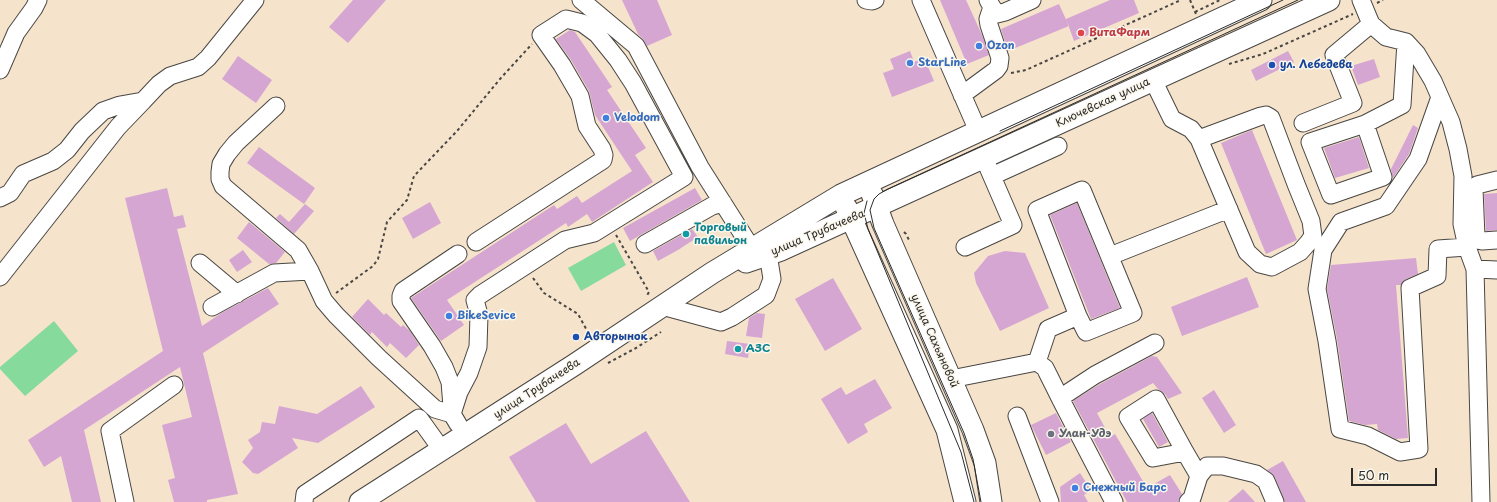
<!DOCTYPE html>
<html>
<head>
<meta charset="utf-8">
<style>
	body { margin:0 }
	#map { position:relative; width:1497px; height:502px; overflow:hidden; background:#f6e3cb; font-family:"Playpen Sans",sans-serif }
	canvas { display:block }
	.scale { position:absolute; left:1351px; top:468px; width:86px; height:18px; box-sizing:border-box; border:2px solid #2b2b2b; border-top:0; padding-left:5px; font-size:12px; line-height:14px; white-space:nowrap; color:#2b2b2b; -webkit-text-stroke:3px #fbf7ec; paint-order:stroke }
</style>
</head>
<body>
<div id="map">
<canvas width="1497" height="502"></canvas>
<div class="scale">50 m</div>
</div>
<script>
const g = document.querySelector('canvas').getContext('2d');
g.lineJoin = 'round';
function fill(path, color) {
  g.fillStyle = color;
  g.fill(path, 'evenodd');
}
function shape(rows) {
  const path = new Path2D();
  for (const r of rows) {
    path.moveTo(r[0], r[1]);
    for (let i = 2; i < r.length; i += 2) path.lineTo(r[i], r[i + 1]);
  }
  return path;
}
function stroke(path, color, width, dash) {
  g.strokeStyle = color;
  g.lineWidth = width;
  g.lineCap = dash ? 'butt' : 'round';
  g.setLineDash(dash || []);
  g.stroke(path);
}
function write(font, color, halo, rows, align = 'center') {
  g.font = font + ' "Playpen Sans",sans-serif';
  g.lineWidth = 3;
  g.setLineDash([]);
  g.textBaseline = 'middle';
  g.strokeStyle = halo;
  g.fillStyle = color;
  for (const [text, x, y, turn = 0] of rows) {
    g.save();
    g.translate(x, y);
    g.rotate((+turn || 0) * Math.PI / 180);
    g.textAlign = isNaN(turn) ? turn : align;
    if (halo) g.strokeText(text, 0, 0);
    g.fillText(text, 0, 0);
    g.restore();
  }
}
fill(shape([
	[614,242,626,265,581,291,568,268],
	[54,321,78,351,25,396,0,369,0,367]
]), '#85da9c');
fill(shape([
	[353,0,386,0,348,43,329,27],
	[622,0,657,0,672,35,647,46,643,39,638,34],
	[940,0,966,0,983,37,989,55,967,64],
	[1110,0,1134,0,1139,13,1074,41,1066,19],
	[1059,4,1069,26,1008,51,1001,29],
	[570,30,575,32,612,87,607,90,646,148,635,155,653,182,592,222,587,214,568,227,566,223,447,300,464,325,441,341,411,298,554,205,557,209,577,196,582,203,632,171,595,115,589,91,571,60,556,39],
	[910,51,914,62,924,57,934,81,892,97,883,73,894,69,890,59],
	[1288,51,1294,62,1256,81,1251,70],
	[238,56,272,80,256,103,222,79],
	[1374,59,1380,77,1358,85,1351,66],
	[1413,125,1418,128,1409,154,1393,178,1391,169],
	[1252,130,1297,240,1266,254,1221,143],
	[1359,137,1369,168,1335,178,1324,148],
	[259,147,315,188,304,204,247,163],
	[167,188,174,217,183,215,186,227,177,229,202,326,223,312,268,288,279,304,203,353,238,494,207,500,207,502,174,502,168,480,175,478,162,425,192,417,180,367,84,430,101,502,72,502,61,456,44,467,28,440,163,351,125,198],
	[695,188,702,200,630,241,623,228],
	[1497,193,1497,230,1486,231,1484,194],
	[430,202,441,223,413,239,402,218],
	[1077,203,1120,308,1091,319,1050,215],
	[305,204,314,211,294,234,276,218,280,214,289,222],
	[249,222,285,252,276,263,269,264,237,238],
	[692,229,698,237,678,250,658,261,653,251],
	[243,250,252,262,237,272,229,260],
	[1005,251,1025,253,1049,308,1000,331,976,283,974,273,988,256],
	[1416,258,1418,274,1406,279,1401,285,1396,285,1408,438,1396,439,1378,430,1377,424,1365,425,1349,421,1337,339,1327,289,1331,265],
	[1247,277,1259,307,1182,336,1171,307],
	[833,278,862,329,825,351,795,299],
	[368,299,384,315,386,313,401,327,403,325,410,331,419,345,406,358,390,343,387,347,372,332,370,335,352,317],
	[757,313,765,314,762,338,746,336,749,318],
	[727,341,750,344,748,358,725,354],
	[1152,356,1157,357,1182,393,1168,399,1165,394,1158,389,1153,383,1097,413,1110,437,1115,434,1147,488,1170,475,1182,494,1178,502,1127,502,1073,401,1100,384],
	[875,379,892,408,864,424,868,432,848,444,821,399,841,387,846,395],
	[361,386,375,407,318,443,292,438,298,448,258,474,253,473,242,462,253,448,248,440,260,432,262,422,275,424,279,406,317,414],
	[1214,390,1236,425,1224,433,1202,398],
	[1056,413,1071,442,1046,455,1031,425],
	[1152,413,1168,442,1159,447,1143,419],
	[566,423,591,464,646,431,690,502,536,502,509,457],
	[1283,461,1306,502,1285,502,1275,477,1267,470],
	[1080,473,1091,490,1084,495,1088,502,1061,502,1060,487],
	[1243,489,1255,502,1228,502]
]), '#d5a6d2');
const minor = shape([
	[581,0,636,46,700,167,752,249],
	[866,0,872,1,875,0],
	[921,0,978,131],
	[988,0,992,7,997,14,1005,12,1032,0],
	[1361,0,1371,24,1386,37,1406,42,1417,54,1433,81,1451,122,1458,149,1463,176,1462,224,1467,247,1475,269],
	[0,70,16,33,34,8,38,0],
	[1153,80,1172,119,1191,129,1199,139,1247,252,1260,264,1272,267,1300,252,1308,243,1313,236,1311,221,1296,184,1271,118,1266,115,1261,116,1199,139],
	[962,95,996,70,999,66,1000,58,989,25,988,19,992,7],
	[1440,97,1418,159,1386,206,1341,222,1323,250,1317,289,1327,341,1340,429,1368,436,1400,452,1419,449,1410,288,1437,276,1438,249,1467,247],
	[276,106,236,143,227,154,221,164,220,172,220,179,223,186,298,250,310,271,324,301,336,315,379,358,435,409,452,414,458,424],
	[1303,123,1353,103,1334,55,1371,24],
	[1365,124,1383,177,1331,195,1310,142,1365,124,1402,105,1406,42],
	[992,176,1058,146],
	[1497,180,1477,185,1474,189,1476,237,1477,240,1482,241,1497,240],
	[0,198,10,193,23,174,53,161,67,150,82,131,103,111,120,105,143,101,159,84,170,76,198,67,208,58,255,0],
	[645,244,712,206,723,203],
	[965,247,1013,225,984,158],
	[1110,256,1229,209],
	[200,263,237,294],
	[0,277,118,127,143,101],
	[662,306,721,322,732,317,766,295,772,279,768,254],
	[212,307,274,273,310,271],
	[1037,362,1048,329,1078,316,1086,332,1133,313,1082,190,1037,210,1078,316],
	[951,379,1037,362,1045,368,1060,398,1095,375,1155,343],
	[1060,398,1114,502],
	[452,406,450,382,444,367,432,346,401,301,401,296,403,291,458,254],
	[452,414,459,392,469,373,478,347,479,315,475,300,480,295,565,240,594,233,684,177,633,83,618,60,597,34,582,23,566,19,541,35,562,65,580,96,587,126,602,149,604,155,603,160,476,242],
	[1017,416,1050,502],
	[1185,452,1153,458,1128,417,1156,399,1185,452,1199,476],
	[125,502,110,431,174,385],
	[304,502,305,494,419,418,442,450],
	[1188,502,1192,498,1199,476,1207,466,1223,466,1256,474,1266,481,1275,502],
	[1481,502,1475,269,1497,270]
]);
const major = shape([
	[872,194,883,224,973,430,985,463,991,502],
	[846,207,947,430,965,502],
	[746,262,781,250,1329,0],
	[360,502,574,365,712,273,841,195,1261,0]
]);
stroke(minor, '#494743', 19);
stroke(major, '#494743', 23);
stroke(shape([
	[1190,0,1196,14],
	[1377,3,1383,0],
	[1195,12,1220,0],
	[1229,64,1263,54,1353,14],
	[1011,73,1026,70,1181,0],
	[904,232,906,234,909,240],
	[616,235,649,292,646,297],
	[533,278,544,293,578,314,590,336],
	[336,293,373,266,378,259,387,222,407,200,414,176,457,131,500,79,532,44],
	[608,363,636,348,661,332]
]), '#494743', 2, [3, 3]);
stroke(minor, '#fff', 17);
stroke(major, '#fff', 21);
stroke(shape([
	[1000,131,1283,0],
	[867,201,864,213,868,229,961,452,974,502],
	[981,502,973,459,964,433,874,228,870,210,874,199,879,194,888,189,1298,0]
]), '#2b2b2b', 1);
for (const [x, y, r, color] of [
	[1081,33,4,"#e0444e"],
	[979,46,4,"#3f7fe0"],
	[910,63,4,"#3f7fe0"],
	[1272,65,4,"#1a4fb4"],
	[606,118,4,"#3f7fe0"],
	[686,234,4,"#0f9aa8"],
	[449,316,4,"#3f7fe0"],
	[576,337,4,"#1a4fb4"],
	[738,349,4,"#0f9aa8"],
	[1051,434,4,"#6b7280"],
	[1075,488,4,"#3f7fe0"]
]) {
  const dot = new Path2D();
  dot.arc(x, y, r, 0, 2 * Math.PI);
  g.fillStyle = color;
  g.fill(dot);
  stroke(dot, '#fbf7ec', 1.5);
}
write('bold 11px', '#be3a42', '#fbf7ec', [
	["ВитаФарм",1089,33]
], 'left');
write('bold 11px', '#366cbe', '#fbf7ec', [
	["Ozon",987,46],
	["StarLine",918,63],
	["Velodom",614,118],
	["BikeSevice",457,316],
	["Снежный Барс",1083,488]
], 'left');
write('bold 11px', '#164399', '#fbf7ec', [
	["ул. Лебедева",1280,65],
	["Авторынок",584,337]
], 'left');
write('11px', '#2b2b2b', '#fbf7ec', [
	["Ключевская улица",1103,103,-25],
	["улица Трубачеева",818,233,-23],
	["улица Сахьяновой",934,341,66],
	["улица Трубачеева",537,389,-33]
]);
write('bold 11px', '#0d838f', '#fbf7ec', [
	["Торговый",694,228],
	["павильон",694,241],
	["АЗС",746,349]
], 'left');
write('bold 11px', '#5b616d', '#fbf7ec', [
	["Улан-Удэ",1059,434]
], 'left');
</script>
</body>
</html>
